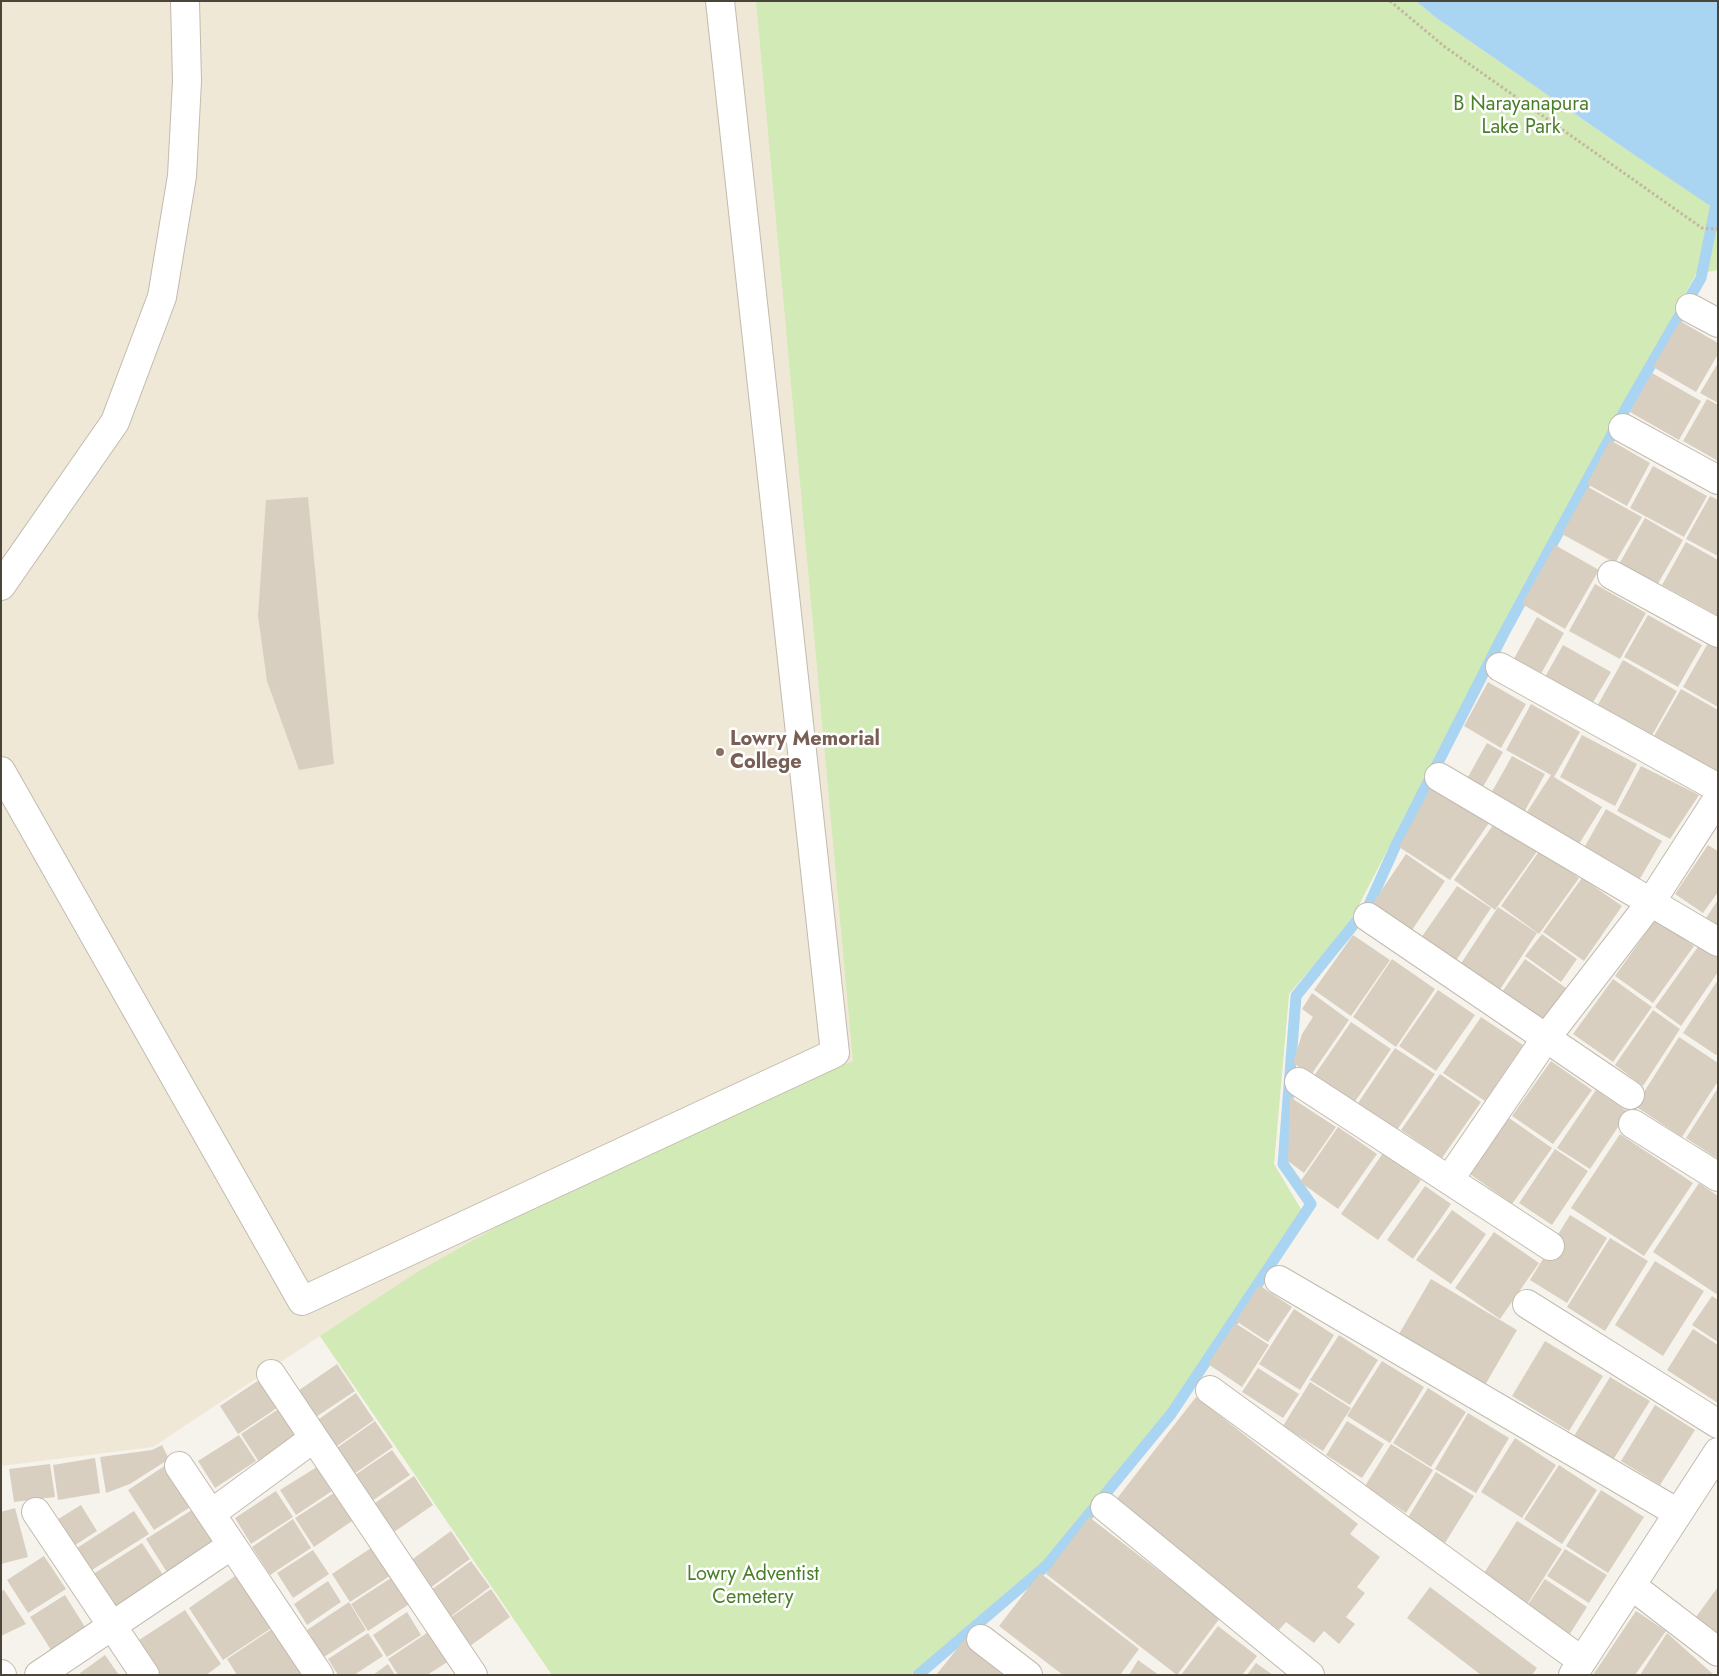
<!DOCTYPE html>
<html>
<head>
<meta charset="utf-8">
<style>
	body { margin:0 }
	#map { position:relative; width:1719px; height:1676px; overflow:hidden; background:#f6f3ec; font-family:Jost,sans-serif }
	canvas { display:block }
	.frame { position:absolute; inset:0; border:2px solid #4b4439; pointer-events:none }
</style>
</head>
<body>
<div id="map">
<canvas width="1719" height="1676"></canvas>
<div class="frame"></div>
</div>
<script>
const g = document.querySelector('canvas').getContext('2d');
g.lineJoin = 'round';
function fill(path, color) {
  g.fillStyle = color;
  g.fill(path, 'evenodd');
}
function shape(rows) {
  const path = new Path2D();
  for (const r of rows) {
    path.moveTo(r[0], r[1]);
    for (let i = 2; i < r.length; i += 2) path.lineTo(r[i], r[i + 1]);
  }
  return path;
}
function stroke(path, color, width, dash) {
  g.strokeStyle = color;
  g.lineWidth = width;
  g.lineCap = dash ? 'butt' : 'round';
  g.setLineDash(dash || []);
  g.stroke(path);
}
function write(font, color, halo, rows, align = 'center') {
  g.font = font + ' Jost,sans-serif';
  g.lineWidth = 5;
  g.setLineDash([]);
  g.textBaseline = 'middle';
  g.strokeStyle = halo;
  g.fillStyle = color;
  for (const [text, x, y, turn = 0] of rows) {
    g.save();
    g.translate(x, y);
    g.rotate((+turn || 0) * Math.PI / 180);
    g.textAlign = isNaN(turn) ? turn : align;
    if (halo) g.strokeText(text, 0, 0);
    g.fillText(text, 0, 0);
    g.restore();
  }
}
fill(shape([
	[1,1,1331,1,1696,274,1527,580,1349,924,1289,994,1274,1164,1302,1211,1166,1412,1053,1553,910,1675,552,1675,320,1336,153,1447,1,1466]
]), '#efe8d6');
fill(shape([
	[756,1,1416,1,1435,17,1627,150,1715,208,1718,207,1718,270,1696,274,1527,580,1349,924,1289,994,1274,1164,1302,1211,1166,1412,1053,1553,910,1675,552,1675,320,1336,419,1271,596,1171,853,1061]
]), '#d2eab5');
fill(shape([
	[1416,1,1718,1,1718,207,1715,209,1627,150,1435,17]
]), '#a9d4f2');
stroke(shape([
	[918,1675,1047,1565,1171,1414,1311,1204,1283,1164,1296,996,1368,907,1395,847,1503,635,1626,408,1701,278,1715,209,1718,205]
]), '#a9d4f2', 11);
fill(shape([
	[1680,321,1718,343,1718,354,1696,392,1653,367],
	[1718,363,1718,403,1700,393],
	[1652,373,1701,401,1679,440,1630,412],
	[1707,399,1718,405,1718,461,1683,441],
	[1610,440,1650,463,1627,506,1587,484],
	[1653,466,1707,496,1684,537,1630,508],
	[1588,487,1642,517,1615,563,1562,534],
	[1710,496,1718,500,1718,556,1686,539],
	[308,497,334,764,299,770,267,681,258,616,266,500],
	[1645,518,1683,540,1656,587,1618,566],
	[1686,542,1718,560,1718,616,1662,585],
	[1555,545,1599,570,1565,629,1522,604],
	[1595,584,1646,613,1620,659,1569,631],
	[1648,615,1702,645,1678,687,1624,657],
	[1537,617,1564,633,1538,679,1511,664],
	[1708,643,1718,649,1718,707,1683,687],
	[1563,645,1611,672,1592,704,1545,677],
	[1623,660,1677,691,1650,739,1596,708],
	[1488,682,1526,704,1501,748,1464,726],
	[1681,689,1718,710,1718,772,1654,736],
	[1531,704,1580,732,1554,777,1602,807,1574,852,1523,818,1551,775,1506,750],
	[1582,735,1637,764,1615,806,1560,777],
	[1487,743,1503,752,1480,792,1464,784],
	[1512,756,1545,774,1522,816,1489,797],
	[1641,766,1699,795,1670,839,1617,811],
	[1432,785,1493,817,1450,880,1399,847],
	[1606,809,1662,841,1635,887,1580,855],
	[1496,821,1538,850,1495,910,1454,880],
	[1708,845,1718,851,1718,892,1703,913,1675,894],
	[1540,850,1579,878,1539,934,1501,906],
	[1406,854,1445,881,1410,933,1371,906],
	[1582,878,1622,906,1584,961,1543,932],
	[1457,886,1491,908,1455,962,1421,938],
	[1718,900,1718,926,1706,918],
	[1498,907,1537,933,1499,991,1460,965],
	[1656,919,1694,946,1653,1003,1615,976],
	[1542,934,1577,959,1561,982,1525,956],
	[1353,935,1390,960,1351,1016,1314,990],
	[1700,944,1718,957,1718,972,1681,1026,1655,1007],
	[1392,959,1435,989,1396,1047,1353,1017],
	[1525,959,1566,988,1543,1020,1502,992],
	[1613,979,1652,1007,1613,1062,1573,1034],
	[1718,980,1718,1053,1716,1055,1683,1033],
	[1438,990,1475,1015,1436,1071,1399,1046],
	[1312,993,1349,1020,1311,1075,1293,1063,1302,1034,1313,1017,1302,1009],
	[1653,1010,1680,1029,1643,1086,1615,1065],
	[1481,1017,1523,1045,1485,1101,1443,1073],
	[1351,1022,1391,1049,1354,1103,1314,1076],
	[1679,1037,1718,1063,1718,1081,1682,1137,1635,1106],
	[1395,1048,1435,1074,1397,1130,1358,1103],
	[1551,1061,1592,1090,1553,1144,1512,1116],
	[1440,1074,1481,1102,1442,1158,1401,1130],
	[1718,1088,1718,1159,1686,1138],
	[1596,1090,1628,1112,1590,1169,1557,1148],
	[1290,1097,1336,1127,1304,1173,1288,1161],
	[1509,1118,1552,1148,1512,1204,1470,1174],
	[1338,1127,1377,1154,1338,1209,1300,1182],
	[1620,1134,1693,1183,1644,1256,1571,1208],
	[1555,1149,1588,1171,1552,1225,1519,1203],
	[1383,1153,1421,1180,1378,1240,1341,1214],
	[1699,1183,1718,1196,1718,1295,1653,1252],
	[1425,1186,1451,1204,1413,1259,1387,1240],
	[1452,1210,1486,1234,1451,1284,1416,1260],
	[1570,1215,1607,1238,1567,1303,1530,1280],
	[1494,1232,1539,1263,1500,1319,1455,1288],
	[1610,1238,1648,1261,1605,1331,1567,1307],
	[1655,1261,1704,1291,1663,1356,1615,1325],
	[1431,1279,1517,1330,1485,1385,1399,1334],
	[1259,1285,1292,1307,1268,1342,1236,1321],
	[1712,1296,1718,1300,1718,1342,1692,1325],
	[1294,1309,1334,1335,1300,1390,1259,1364],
	[1235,1323,1269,1345,1242,1387,1208,1364],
	[1693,1329,1718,1345,1718,1403,1667,1370],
	[1339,1335,1378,1360,1350,1405,1310,1380],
	[1545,1341,1603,1376,1569,1431,1512,1396],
	[1382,1361,1424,1387,1390,1443,1347,1416],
	[337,1364,355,1391,313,1419,295,1393],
	[1258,1368,1299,1394,1283,1418,1242,1392],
	[1610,1377,1650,1401,1613,1460,1574,1436],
	[262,1378,280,1406,238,1434,220,1406],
	[1310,1382,1351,1408,1323,1451,1283,1426],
	[1428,1388,1466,1412,1431,1467,1393,1443],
	[356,1393,374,1420,334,1448,316,1421],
	[1196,1397,1358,1524,1350,1534,1380,1557,1357,1587,1365,1593,1346,1617,1355,1624,1339,1644,1324,1631,1314,1643,1286,1622,1279,1630,1115,1501],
	[1655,1405,1695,1430,1660,1485,1621,1461],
	[283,1406,301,1435,259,1462,241,1434],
	[1468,1413,1509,1438,1476,1493,1435,1469],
	[375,1421,393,1447,351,1476,334,1450],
	[1347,1421,1384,1444,1362,1478,1326,1455],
	[239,1435,256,1461,215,1488,198,1461],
	[1515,1438,1556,1465,1522,1518,1481,1492],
	[1391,1444,1433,1470,1406,1513,1365,1486],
	[162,1445,169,1459,130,1484,106,1493,100,1457,152,1450],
	[392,1450,410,1475,369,1503,352,1477],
	[95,1458,100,1493,58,1500,53,1465],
	[50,1464,55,1497,14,1502,9,1469],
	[166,1465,192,1506,154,1530,128,1490],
	[320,1465,335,1489,296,1515,280,1490],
	[1559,1465,1597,1490,1562,1544,1524,1519],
	[1436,1472,1474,1496,1445,1543,1407,1519],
	[414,1476,433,1505,391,1534,372,1505],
	[1601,1490,1644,1517,1608,1573,1566,1546],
	[276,1491,293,1517,251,1544,235,1518],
	[337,1491,355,1519,314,1547,295,1518],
	[81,1505,97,1531,72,1547,55,1521],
	[15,1508,28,1557,1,1564,1,1512],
	[195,1508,219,1546,170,1577,146,1539],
	[134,1511,149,1534,89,1572,74,1550],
	[1089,1517,1220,1618,1177,1675,1046,1574],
	[293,1519,311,1548,270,1575,252,1547],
	[1517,1521,1562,1549,1526,1606,1481,1578],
	[451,1531,470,1559,430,1588,410,1561],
	[142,1543,167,1581,114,1615,90,1576],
	[374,1546,393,1574,350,1602,332,1574],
	[1565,1549,1607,1575,1589,1603,1547,1576],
	[313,1550,329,1574,293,1598,277,1573],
	[44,1556,66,1589,28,1613,7,1580],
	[471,1561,490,1587,450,1617,431,1590],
	[1040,1573,1139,1649,1120,1675,1063,1675,999,1626],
	[238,1574,273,1627,223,1660,189,1608],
	[394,1576,411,1603,368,1631,351,1604],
	[1545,1579,1587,1607,1566,1640,1523,1612],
	[328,1581,341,1602,307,1625,294,1604],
	[1430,1587,1537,1668,1532,1675,1481,1675,1407,1618],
	[1718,1587,1718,1638,1693,1621],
	[491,1589,510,1617,470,1646,450,1618],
	[4,1590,26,1624,1,1636,1,1591],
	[65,1595,85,1627,51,1650,30,1617],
	[349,1602,366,1630,324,1657,307,1630],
	[185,1610,221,1664,206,1675,154,1675,133,1644],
	[1636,1611,1666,1631,1635,1675,1593,1675],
	[407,1612,421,1635,387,1657,373,1635],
	[1218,1626,1257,1656,1242,1675,1181,1675],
	[272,1629,303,1675,237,1675,227,1659],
	[430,1631,449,1661,427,1675,398,1675,388,1659],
	[368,1633,383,1656,354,1675,338,1675,328,1659],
	[1667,1633,1714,1675,1640,1675],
	[965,1639,1006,1673,1004,1675,936,1675],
	[105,1655,119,1675,81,1675,80,1673],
	[1138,1660,1159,1675,1129,1675],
	[1256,1663,1273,1675,1247,1675],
	[388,1664,395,1675,373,1675]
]), '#d8cfc1');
const minor = shape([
	[1690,308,1718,323],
	[1623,428,1718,480],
	[1612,575,1718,633],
	[1,586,115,422,162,297,182,176,187,81,185,1],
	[1500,667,1718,788],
	[1,771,302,1301,835,1053,720,1],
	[1439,777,1718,942],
	[1368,917,1630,1095],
	[1299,1082,1550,1246],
	[1633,1124,1718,1177],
	[1449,1180,1546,1038,1651,902,1718,798],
	[1279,1280,1678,1513],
	[1527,1304,1718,1424],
	[271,1374,473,1675],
	[1210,1390,1582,1661],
	[179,1466,319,1675],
	[1105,1507,1310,1675],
	[36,1512,145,1675],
	[212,1513,314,1438],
	[1632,1586,1718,1652],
	[981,1639,1028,1675],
	[1,1674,2,1675],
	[39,1675,232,1545],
	[1573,1675,1718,1452]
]);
stroke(minor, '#c2bbae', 30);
stroke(shape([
	[1390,1,1445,47,1702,228,1718,229]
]), '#c4b79f', 3, [2.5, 2.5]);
stroke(minor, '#fff', 28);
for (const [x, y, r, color] of [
	[720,752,5,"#8d6e63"]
]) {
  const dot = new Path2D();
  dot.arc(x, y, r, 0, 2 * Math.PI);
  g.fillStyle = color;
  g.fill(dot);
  stroke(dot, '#fff', 2);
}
write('20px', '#4a7f2a', '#fff', [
	["B Narayanapura",1521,105],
	["Lake Park",1521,128],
	["Lowry Adventist",753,1575],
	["Cemetery",753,1598]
]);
write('bold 20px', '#785e54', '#fff', [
	["Lowry Memorial",730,740],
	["College",730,763]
], 'left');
</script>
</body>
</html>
